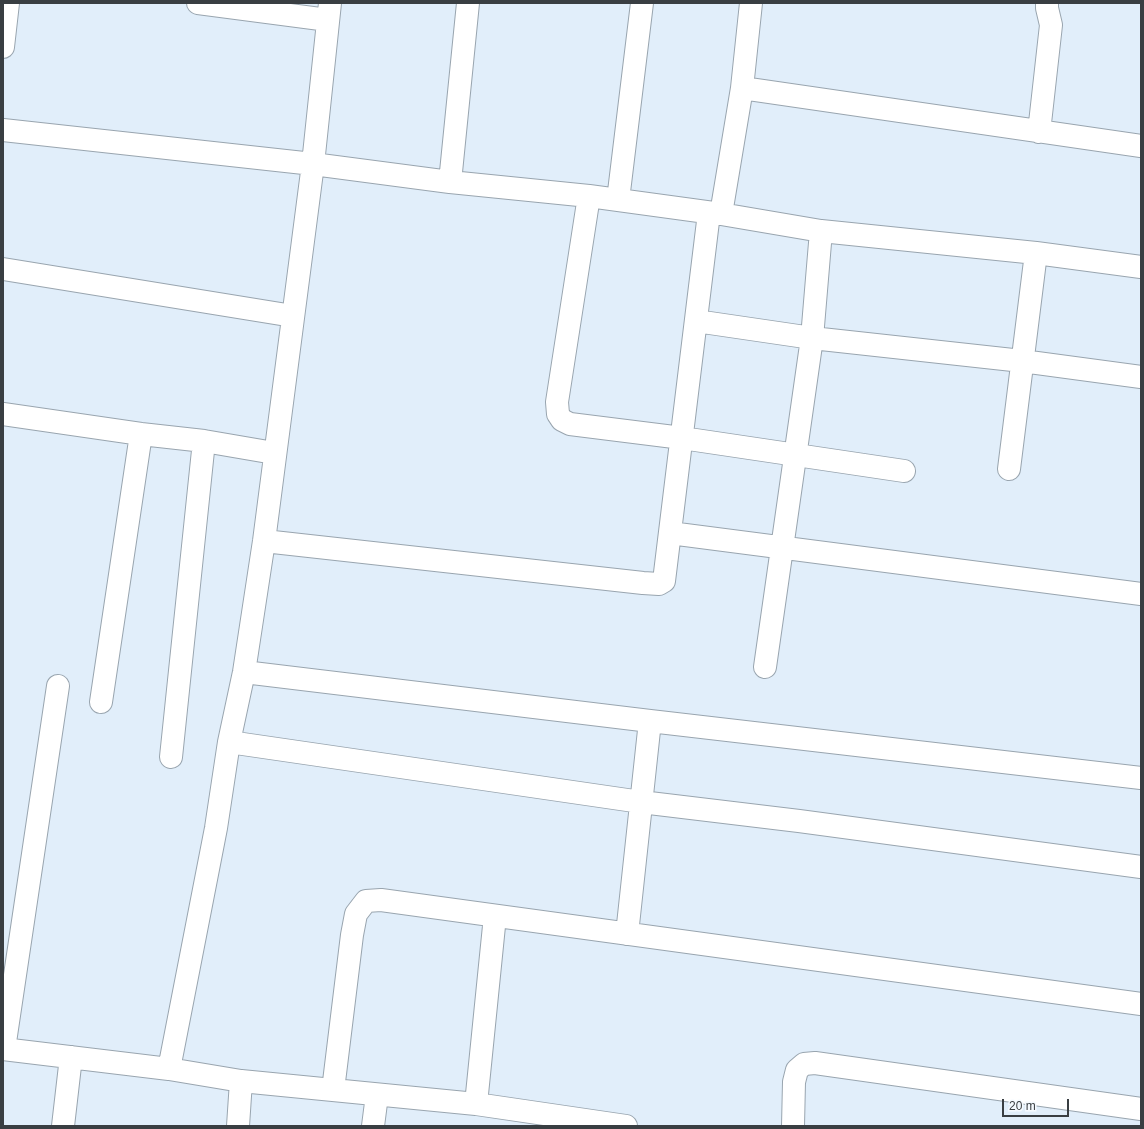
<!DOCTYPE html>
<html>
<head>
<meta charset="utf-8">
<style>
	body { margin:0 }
	#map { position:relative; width:1144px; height:1129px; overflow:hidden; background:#e1eefa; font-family:Arial,sans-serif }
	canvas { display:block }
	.frame { position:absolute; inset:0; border:4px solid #393e42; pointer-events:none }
	.scale { position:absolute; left:1002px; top:1099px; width:67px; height:18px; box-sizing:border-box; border:2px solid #393e42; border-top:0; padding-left:5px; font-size:12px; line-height:14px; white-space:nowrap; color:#393e42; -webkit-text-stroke:3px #f5faff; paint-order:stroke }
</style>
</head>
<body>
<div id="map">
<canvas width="1144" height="1129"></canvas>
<div class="frame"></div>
<div class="scale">20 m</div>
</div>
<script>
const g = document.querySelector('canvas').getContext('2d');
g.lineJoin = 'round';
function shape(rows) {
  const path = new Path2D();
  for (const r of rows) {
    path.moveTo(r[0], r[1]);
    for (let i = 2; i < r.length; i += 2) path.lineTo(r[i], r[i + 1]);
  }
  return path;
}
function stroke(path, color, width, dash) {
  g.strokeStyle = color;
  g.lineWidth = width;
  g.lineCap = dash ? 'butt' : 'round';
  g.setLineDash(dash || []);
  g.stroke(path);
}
const minor = shape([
	[198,3,328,20],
	[3,47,8,3],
	[742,88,751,3],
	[3,130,313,164,450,182,589,196,721,214,821,231,1036,253,1141,267],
	[1039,132,1051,25,1047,8,1047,3],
	[450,182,468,3],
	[589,196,557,402,558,414,562,420,570,424,682,438,904,471],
	[618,200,642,3],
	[721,214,742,88,1141,146],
	[3,269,293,316],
	[696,321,812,338,1022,361,1141,377],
	[3,414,141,434,204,441,274,453],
	[1009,469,1036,253],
	[670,533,1141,594],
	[264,541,643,583,659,584,664,581,709,213],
	[765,667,812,338,821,231],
	[244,672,650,721,1141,778],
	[101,702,141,434],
	[229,742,641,802,799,821,1141,867],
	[171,757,204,441],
	[627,934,650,721],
	[3,1049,169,1069,241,1081,476,1104,626,1126],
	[4,1049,58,686],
	[169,1069,216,828,229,742,244,672,264,541,313,164,330,3],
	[333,1090,352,935,356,914,366,901,381,900,1141,1004],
	[476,1104,495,916],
	[63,1126,71,1057],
	[238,1126,241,1081],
	[373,1126,377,1095],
	[793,1126,794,1082,797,1070,804,1064,815,1063,1141,1109]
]);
stroke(minor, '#99a5af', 24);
stroke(minor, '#fff', 22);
</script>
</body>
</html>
